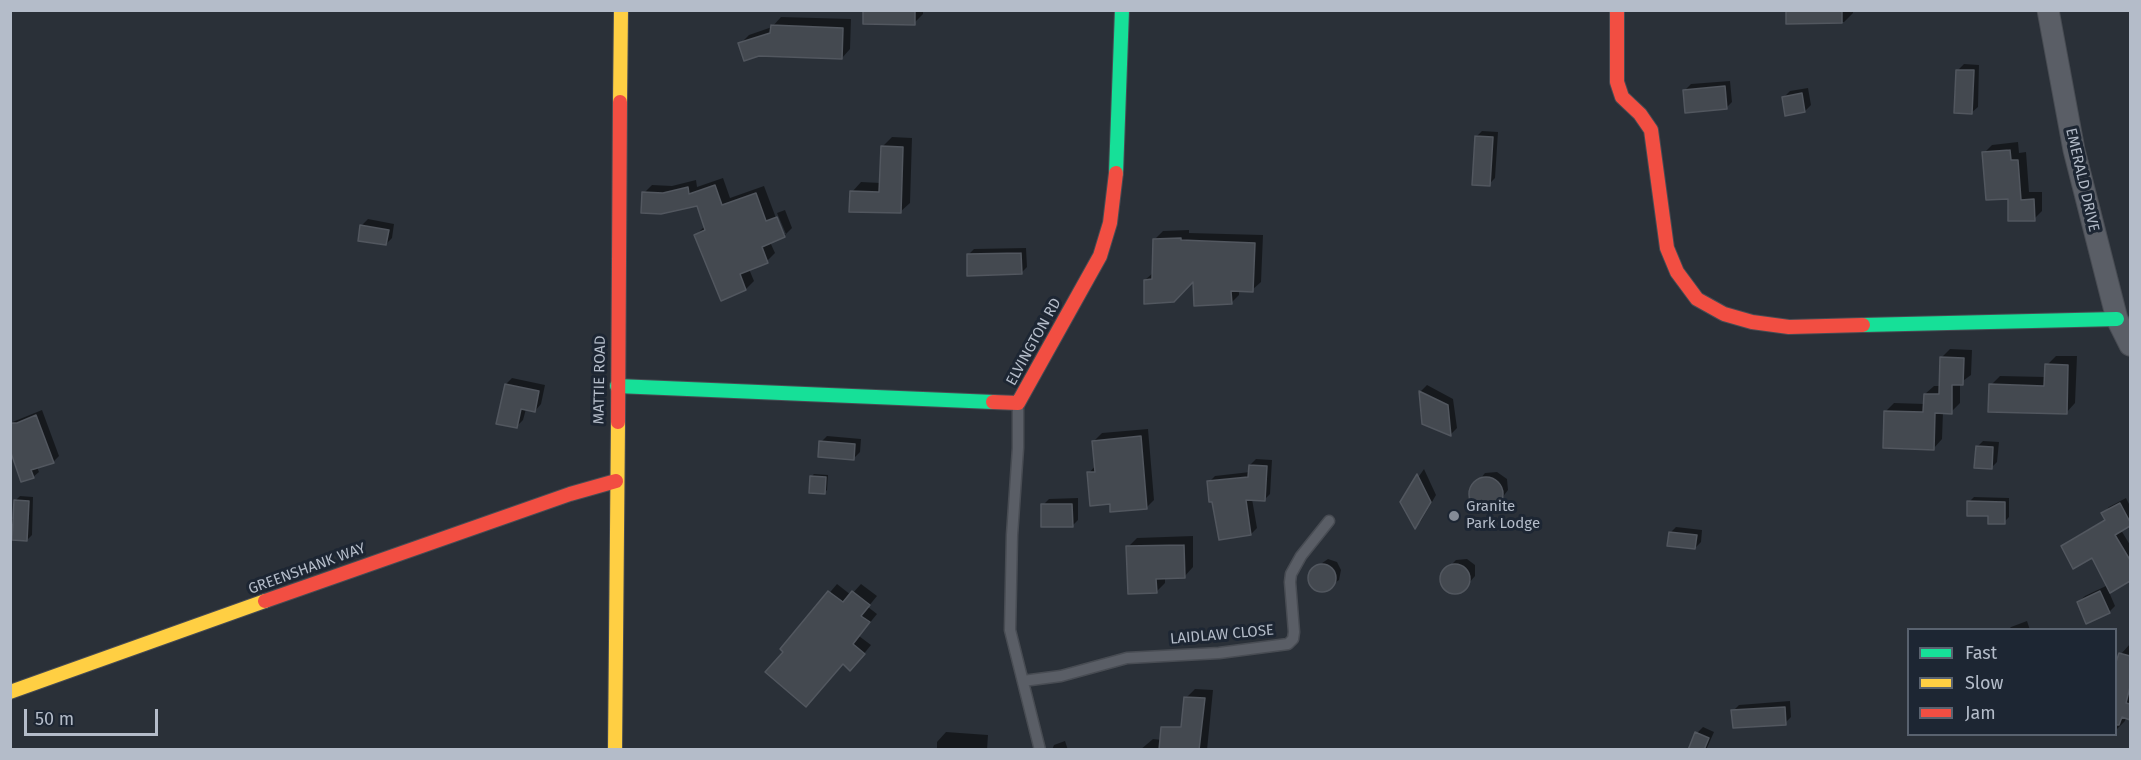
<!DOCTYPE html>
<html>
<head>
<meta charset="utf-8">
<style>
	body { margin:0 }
	#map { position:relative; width:2141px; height:760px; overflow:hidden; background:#2a3038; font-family:"Fira Sans",sans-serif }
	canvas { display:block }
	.frame { position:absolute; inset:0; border:12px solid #b4bcc9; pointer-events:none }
	.legend { position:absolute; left:1907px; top:628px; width:210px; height:108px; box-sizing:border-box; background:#1d2633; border:2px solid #59626f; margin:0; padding:8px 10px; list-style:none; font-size:18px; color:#b4bcc9 }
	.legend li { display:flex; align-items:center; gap:12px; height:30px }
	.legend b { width:30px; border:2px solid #59626f }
	.scale { position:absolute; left:24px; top:709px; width:134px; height:27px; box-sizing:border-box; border:3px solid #b4bcc9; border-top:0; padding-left:8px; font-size:18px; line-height:21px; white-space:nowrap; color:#b4bcc9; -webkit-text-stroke:4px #1d2633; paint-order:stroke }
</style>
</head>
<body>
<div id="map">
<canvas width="2141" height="760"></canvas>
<div class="frame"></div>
<ul class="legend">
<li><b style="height:8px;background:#16e098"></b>Fast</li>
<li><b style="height:8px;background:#ffcf43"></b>Slow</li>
<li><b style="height:8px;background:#f24e42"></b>Jam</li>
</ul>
<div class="scale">50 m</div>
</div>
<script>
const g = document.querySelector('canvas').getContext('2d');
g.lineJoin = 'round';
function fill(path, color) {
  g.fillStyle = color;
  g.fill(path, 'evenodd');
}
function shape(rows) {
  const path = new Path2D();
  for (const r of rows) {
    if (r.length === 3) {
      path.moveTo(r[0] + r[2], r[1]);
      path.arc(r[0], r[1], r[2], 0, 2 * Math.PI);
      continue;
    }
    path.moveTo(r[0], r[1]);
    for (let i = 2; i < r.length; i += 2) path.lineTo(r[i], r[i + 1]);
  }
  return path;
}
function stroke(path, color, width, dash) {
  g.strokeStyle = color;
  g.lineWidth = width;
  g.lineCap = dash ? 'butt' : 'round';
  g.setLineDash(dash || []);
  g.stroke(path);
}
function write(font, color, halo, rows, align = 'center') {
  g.font = font + ' "Fira Sans",sans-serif';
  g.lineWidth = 6;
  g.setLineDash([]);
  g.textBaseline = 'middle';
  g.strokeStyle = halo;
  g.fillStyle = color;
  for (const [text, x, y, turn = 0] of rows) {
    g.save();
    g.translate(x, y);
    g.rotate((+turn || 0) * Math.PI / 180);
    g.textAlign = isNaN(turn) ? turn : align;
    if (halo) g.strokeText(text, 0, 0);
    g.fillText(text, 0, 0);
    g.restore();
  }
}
fill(shape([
	[865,10,923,10,923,14,914,23],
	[1787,10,1853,10,1853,13,1844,22,1787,23],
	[781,17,851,19,850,49,842,58,740,44,749,35,772,27],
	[1964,64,1979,65,1978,107,1971,113,1958,70],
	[1730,81,1732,102,1726,108,1685,90,1691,84],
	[1808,88,1811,105,1805,111,1784,97,1790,91],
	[1482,131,1498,132,1495,178,1489,184,1476,137],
	[892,137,912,138,910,203,900,212,852,192,861,182,881,183,882,147],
	[2018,142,2019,153,2026,152,2029,192,2042,192,2042,211,2034,219,2009,197,1984,153,1992,145],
	[723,178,730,198,764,186,782,234,786,234,777,213,785,210,792,228,784,236,770,242,775,253,767,261,749,269,754,281,746,289,696,235,705,226,698,204,644,193,652,185,672,186,696,180,697,187],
	[368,219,394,224,392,238,386,244,362,225],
	[1189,230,1189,233,1263,235,1261,282,1252,290,1239,290,1239,295,1231,303,1194,279,1145,280,1154,272,1154,240,1163,231],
	[1026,248,1027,267,1021,273,968,255,974,249],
	[1950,349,1972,350,1971,375,1960,383,1960,403,1951,412,1943,412,1942,439,1934,448,1885,412,1894,403,1925,404,1925,394,1934,386,1940,386,1941,358],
	[2056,356,2077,356,2075,403,2066,413,1991,385,2000,376,2046,377,2047,365],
	[512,378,545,385,541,404,535,411,526,409,523,420,517,426,506,384],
	[1427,385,1453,399,1457,428,1451,434,1424,423,1421,391],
	[42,410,59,456,53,462,37,467,39,472,33,477,10,423],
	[1148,429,1154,500,1146,508,1111,503,1089,473,1096,465,1094,441,1102,433],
	[827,436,861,439,860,452,854,458,821,442],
	[1983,441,1999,442,1997,462,1991,468,1977,447],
	[1256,459,1272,460,1270,494,1264,500,1252,499,1257,528,1251,534,1209,482,1215,476,1250,472,1250,465],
	[1424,469,1436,495,1421,521,1416,526,1401,502],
	[1497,472,1507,479,1508,490,1495,507,1483,509,1473,502,1471,490,1485,473],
	[814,474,828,475,827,490,825,492,811,477],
	[20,496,33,497,32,535,27,540,10,539,10,519,14,519,15,501],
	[1974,497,2009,498,2009,517,2004,522,1990,515,1969,502],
	[1078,498,1078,520,1072,526,1043,505,1049,499],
	[2126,498,2130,506,2130,525,2121,530,2130,545,2130,579,2109,592,2115,606,2109,612,2078,602,2085,596,2108,585,2092,556,2062,547,2068,541,2106,519,2103,513,2109,507],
	[1676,527,1702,530,1701,542,1695,548,1670,533],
	[1193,536,1193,567,1184,577,1165,577,1165,583,1156,592,1128,547,1137,538],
	[1328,559,1337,562,1341,570,1339,580,1323,591,1314,588,1310,580,1312,570],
	[1467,559,1475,565,1475,576,1462,591,1451,591,1443,584,1442,574,1456,560],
	[837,584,851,595,861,584,877,596,868,607,877,614,859,636,871,645,858,661,843,663,785,651,782,649],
	[2027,621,2030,630,2008,630,2011,627],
	[2130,644,2130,718,2126,717,2125,721,2116,730,2116,670,2121,654],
	[1195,689,1213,690,1207,750,1184,750,1186,698],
	[1790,701,1791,717,1785,723,1733,711,1739,705],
	[1703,727,1714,732,1706,750,1690,750,1697,733],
	[946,732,988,735,987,750,937,750,937,742],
	[1153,739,1172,741,1170,750,1140,750],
	[1065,741,1068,750,1052,750,1054,745]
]), '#0007');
const building = shape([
	[863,10,915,10,915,25,863,24,863,10],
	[1786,10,1842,10,1842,23,1786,24,1786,10],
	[771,25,843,28,842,59,759,56,744,61,738,43,770,33,771,25],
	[1956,70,1974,70,1972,114,1954,113,1956,70],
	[1725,86,1727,109,1685,113,1683,90,1725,86],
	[1802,93,1805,112,1785,116,1782,97,1802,93],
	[1475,136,1493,137,1490,186,1472,185,1475,136],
	[881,146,903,147,901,213,849,212,850,191,879,192,881,146],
	[2010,150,2011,160,2018,160,2021,200,2034,199,2035,221,2008,221,2008,199,1986,200,1982,152,2010,150],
	[715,185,722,205,756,193,766,221,777,217,785,237,762,247,768,263,740,274,746,290,721,301,694,235,705,230,697,206,661,214,641,213,642,192,663,193,688,187,689,194,715,185],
	[360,225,389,230,386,245,358,241,360,225],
	[1181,238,1181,240,1255,243,1253,292,1231,291,1232,304,1194,306,1193,282,1174,302,1144,304,1144,280,1152,279,1153,239,1181,238],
	[1021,253,1022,274,967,276,967,254,1021,253],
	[1940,357,1964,358,1963,385,1952,385,1952,414,1935,413,1934,450,1883,448,1884,411,1923,412,1924,394,1939,394,1940,357],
	[2045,364,2068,365,2067,414,1988,412,1989,384,2044,386,2045,364],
	[505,384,539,391,535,412,521,409,517,428,496,424,505,384],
	[1419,391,1448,405,1451,436,1422,424,1419,391],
	[36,415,54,463,31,470,34,478,21,482,10,450,10,423,17,423,36,415],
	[1141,436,1147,509,1110,512,1110,504,1090,506,1087,472,1095,472,1092,441,1141,436],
	[819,441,855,444,854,460,818,457,819,441],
	[1976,446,1993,447,1992,469,1974,468,1976,446],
	[1249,465,1267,466,1265,501,1246,500,1251,535,1219,540,1212,502,1209,502,1207,481,1248,477,1249,465],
	[1417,474,1431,502,1415,529,1400,502,1417,474],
	[810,476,826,477,825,494,809,493,810,476],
	[1486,494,17],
	[14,500,29,501,27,541,12,540,14,500],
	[1967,501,2005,502,2005,524,1988,524,1988,516,1967,516,1967,501],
	[2120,503,2130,522,2130,526,2115,535,2130,560,2130,581,2110,593,2092,558,2073,569,2061,546,2105,520,2101,513,2120,503],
	[1041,504,1072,504,1073,527,1041,527,1041,504],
	[1669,532,1697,535,1695,549,1667,546,1669,532],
	[1184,545,1185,578,1156,579,1157,593,1128,594,1126,546,1184,545],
	[1455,579,15],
	[1322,578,14],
	[828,591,843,602,852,591,870,605,861,616,870,622,853,644,865,654,850,671,843,664,806,707,765,672,783,652,780,649,828,591],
	[2100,591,2110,613,2086,624,2077,602,2100,591],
	[2119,653,2130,656,2130,687,2126,703,2130,704,2130,720,2122,717,2119,725,2115,725,2115,665,2119,653],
	[1184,697,1205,698,1199,750,1159,750,1161,727,1181,727,1184,697],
	[1785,707,1786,725,1733,728,1731,710,1785,707],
	[1695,732,1709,738,1704,750,1688,750,1695,732]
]);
fill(building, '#444950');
stroke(building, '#52575f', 1.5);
const lane = shape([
	[1018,406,1018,448,1012,535,1010,630,1040,750],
	[1023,681,1061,676,1127,658,1219,653,1288,644,1293,639,1294,632,1290,582,1291,574,1301,556,1329,521]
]);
const street = shape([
	[2048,10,2074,150,2117,319,2130,345]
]);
const fast = shape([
	[1116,173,1122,10],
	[1863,325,2117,319],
	[617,386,993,402]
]);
const slow = shape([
	[620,102,621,10],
	[10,692,265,601],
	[615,750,618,422]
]);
const jam = shape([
	[1617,10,1617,82,1622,97,1640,114,1651,130,1667,248,1677,272,1697,299,1724,314,1752,322,1789,327,1863,325],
	[993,402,1018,403,1100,256,1110,223,1116,173],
	[618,422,620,102],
	[265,601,570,494,616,481]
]);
stroke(lane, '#484c53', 13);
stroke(street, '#484c53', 23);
stroke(fast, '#484c53', 16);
stroke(slow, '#484c53', 16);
stroke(jam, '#484c53', 16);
stroke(lane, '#5a5e66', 10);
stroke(street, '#5a5e66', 21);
stroke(fast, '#16e098', 14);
stroke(slow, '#ffcf43', 14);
stroke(jam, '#f24e42', 14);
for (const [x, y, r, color] of [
	[1454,516,6,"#848b96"]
]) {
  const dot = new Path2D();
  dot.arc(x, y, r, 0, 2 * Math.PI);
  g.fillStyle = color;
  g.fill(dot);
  stroke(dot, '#1d2633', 2);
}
write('15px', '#b4bcc9', '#1d2633', [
	["EMERALD DRIVE",2082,180,77],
	["ELVINGTON RD",1034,342,-61],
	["MATTIE ROAD",600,380,-89],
	["GREENSHANK WAY",307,569,-20],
	["LAIDLAW CLOSE",1222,635,-5]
]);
write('15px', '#b4bcc9', '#1d2633', [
	["Granite",1466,507],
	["Park Lodge",1466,524]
], 'left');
</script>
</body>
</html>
